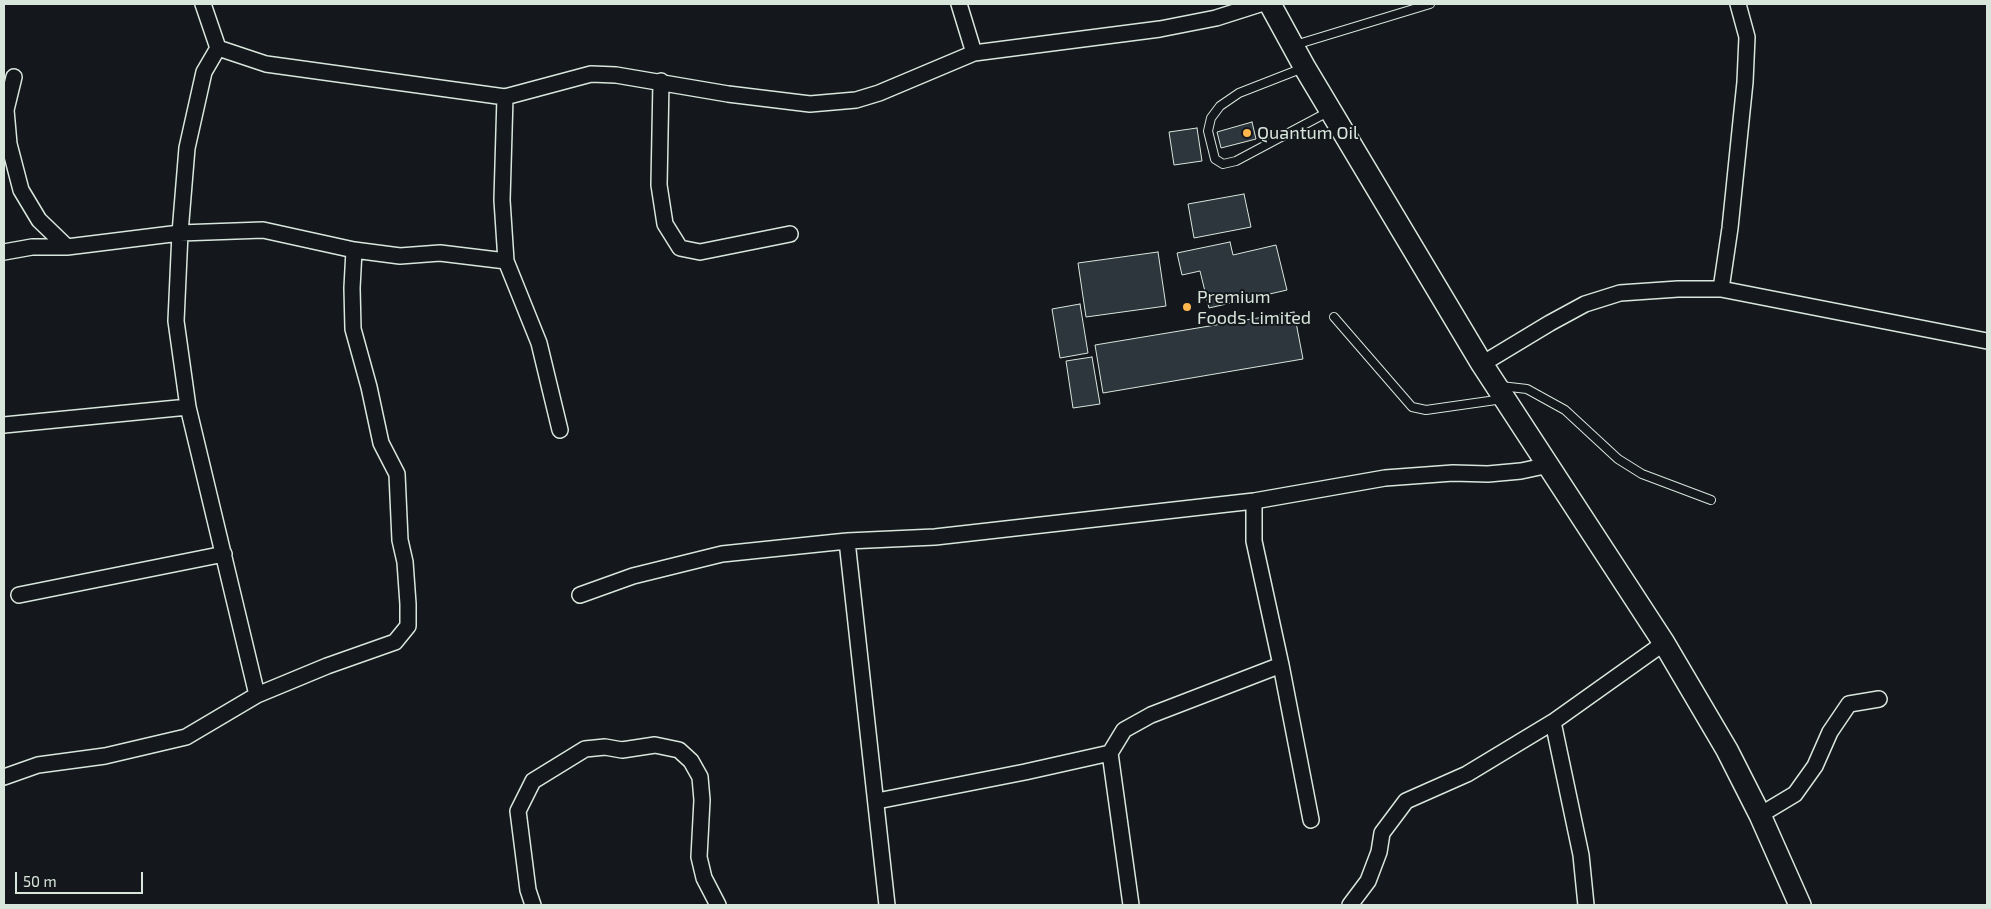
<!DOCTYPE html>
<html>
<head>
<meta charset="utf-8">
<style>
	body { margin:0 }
	#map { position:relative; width:1991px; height:909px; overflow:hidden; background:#14181c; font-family:"Exo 2",sans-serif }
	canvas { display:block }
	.frame { position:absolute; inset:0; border:5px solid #d8e6dc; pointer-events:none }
	.scale { position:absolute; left:15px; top:872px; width:128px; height:22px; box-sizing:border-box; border:2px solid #d8e6dc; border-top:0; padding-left:6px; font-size:15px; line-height:18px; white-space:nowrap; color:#d8e6dc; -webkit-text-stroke:4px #14181c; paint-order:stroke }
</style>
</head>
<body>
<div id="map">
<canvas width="1991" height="909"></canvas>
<div class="frame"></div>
<div class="scale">50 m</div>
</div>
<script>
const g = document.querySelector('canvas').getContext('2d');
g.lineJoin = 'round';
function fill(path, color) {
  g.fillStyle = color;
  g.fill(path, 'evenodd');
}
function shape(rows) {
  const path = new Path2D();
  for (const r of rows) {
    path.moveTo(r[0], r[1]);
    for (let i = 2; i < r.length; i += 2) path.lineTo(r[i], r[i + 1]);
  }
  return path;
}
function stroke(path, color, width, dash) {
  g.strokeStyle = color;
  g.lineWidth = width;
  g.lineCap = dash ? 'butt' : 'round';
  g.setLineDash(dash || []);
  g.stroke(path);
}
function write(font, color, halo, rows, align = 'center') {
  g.font = font + ' "Exo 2",sans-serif';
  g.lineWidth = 4;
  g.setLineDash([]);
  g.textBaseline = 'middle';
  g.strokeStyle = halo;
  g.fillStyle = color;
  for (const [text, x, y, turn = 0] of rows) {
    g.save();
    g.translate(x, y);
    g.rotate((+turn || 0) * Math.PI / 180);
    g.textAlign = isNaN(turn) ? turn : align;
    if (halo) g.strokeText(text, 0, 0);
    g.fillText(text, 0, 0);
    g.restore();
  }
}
const building = shape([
	[1252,122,1256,139,1221,148,1217,132,1252,122],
	[1197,128,1202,161,1174,165,1169,132,1197,128],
	[1244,194,1251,227,1194,238,1188,204,1244,194],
	[1230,242,1233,255,1276,245,1287,290,1209,308,1200,271,1182,275,1177,253,1230,242],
	[1158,252,1166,306,1086,317,1078,263,1158,252],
	[1080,304,1088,353,1060,358,1052,309,1080,304],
	[1294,312,1303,359,1103,393,1095,345,1294,312],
	[1092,357,1100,404,1073,408,1066,361,1092,357]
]);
fill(building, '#2c363c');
stroke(building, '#d8e6dc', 1);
const service = shape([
	[1295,45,1430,4],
	[1303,68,1239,93,1220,106,1211,118,1208,131,1215,159,1223,164,1236,161,1328,112],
	[1334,317,1412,407,1426,410,1503,399],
	[1501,386,1527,389,1565,410,1618,459,1642,474,1711,500]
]);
const minor = shape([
	[203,4,218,48,266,64,505,97,591,74,616,75,728,94,810,104,856,100,879,93,974,53,1160,29,1216,18,1260,4],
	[959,4,974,53],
	[218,48,204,72,187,148,180,233,176,321,188,407,257,695],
	[14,77,6,110,9,144,21,190,39,220,67,247],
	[661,81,659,185,665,224,680,248,700,252,790,234],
	[505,97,502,200,506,261,539,343,560,430],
	[4,252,32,247,67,247,180,233,263,230,354,250,400,256,440,253,506,261],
	[1721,289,1730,228,1745,82,1747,37,1738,4],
	[1482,364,1550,323,1585,304,1620,293,1678,289,1721,289,1987,341],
	[4,425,188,407],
	[1254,501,1254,541,1281,665,1311,820],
	[847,541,887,905],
	[19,595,224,554],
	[580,595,633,576,722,554,847,541,935,537,1254,501,1385,478,1453,473,1488,474,1521,471,1549,465],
	[1553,722,1581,855,1586,905],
	[1110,753,1131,905],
	[4,777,38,765,105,756,186,737,257,695,327,666,395,642,408,626,408,604,405,562,400,540,397,474,381,443,369,387,353,329,352,288,354,250],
	[877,801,1025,772,1110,753,1124,730,1151,715,1281,665],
	[1760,815,1795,794,1815,766,1830,732,1849,704,1879,699],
	[533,905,528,890,518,811,533,781,585,749,605,747,622,750,655,745,679,750,691,761,700,777,702,800,699,857,704,878,718,905],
	[1350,905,1368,881,1379,852,1382,833,1406,801,1467,774,1553,722,1664,643]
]);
const secondary = shape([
	[1270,4,1305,68,1482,364,1664,643,1727,750,1760,815,1800,905]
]);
stroke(service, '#d8e6dc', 10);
stroke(minor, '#d8e6dc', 18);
stroke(secondary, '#d8e6dc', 24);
stroke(service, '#14181c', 8);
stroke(minor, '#14181c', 15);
stroke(secondary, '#14181c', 21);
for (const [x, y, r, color] of [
	[1247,133,5,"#ffb74d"],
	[1187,307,5,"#ffb74d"]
]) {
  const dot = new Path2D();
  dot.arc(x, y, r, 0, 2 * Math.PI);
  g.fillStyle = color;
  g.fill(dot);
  stroke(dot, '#14181c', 2);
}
write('18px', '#d8e6dc', '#14181c', [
	["Quantum Oil",1257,133],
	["Premium",1197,297],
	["Foods Limited",1197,318]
], 'left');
</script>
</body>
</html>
